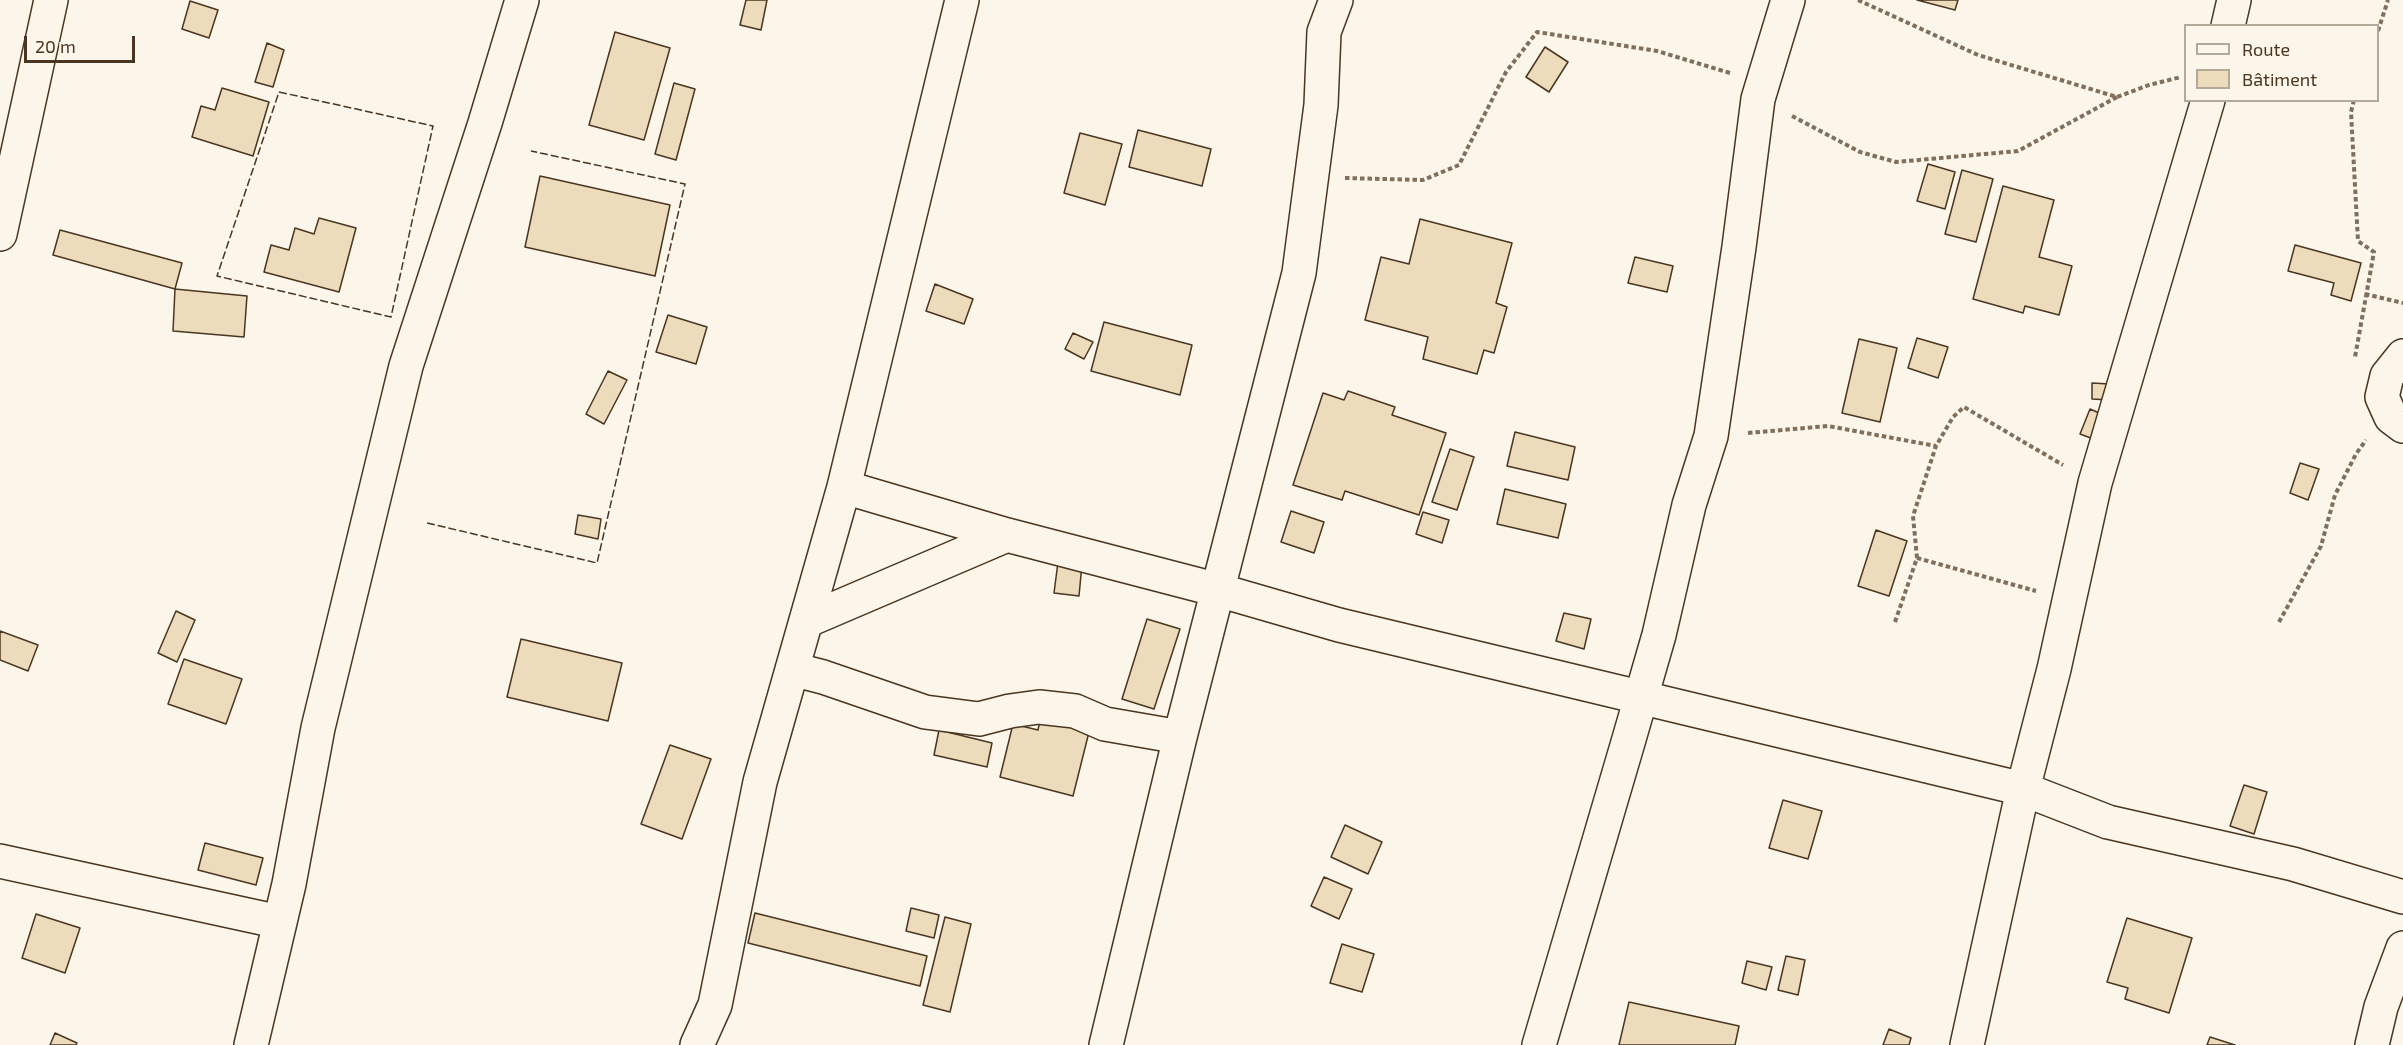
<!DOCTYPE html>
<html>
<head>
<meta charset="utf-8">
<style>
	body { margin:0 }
	#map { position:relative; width:2403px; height:1045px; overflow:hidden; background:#fbf6e9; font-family:"Exo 2",sans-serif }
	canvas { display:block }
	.legend { position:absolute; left:2184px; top:24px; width:195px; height:78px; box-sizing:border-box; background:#fbf6e9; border:2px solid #b4a999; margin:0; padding:8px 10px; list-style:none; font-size:18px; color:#4a3520 }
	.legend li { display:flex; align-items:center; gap:12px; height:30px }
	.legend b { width:30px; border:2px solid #b4a999 }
	.scale { position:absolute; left:24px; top:36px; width:111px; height:27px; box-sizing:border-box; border:3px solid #4a3520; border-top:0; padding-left:8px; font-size:18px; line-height:21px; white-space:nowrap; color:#4a3520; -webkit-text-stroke:4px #fbf6e9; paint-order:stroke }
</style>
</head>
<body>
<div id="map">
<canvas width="2403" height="1045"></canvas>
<ul class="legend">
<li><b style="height:8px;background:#fbf6e9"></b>Route</li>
<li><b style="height:16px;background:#ecdcbc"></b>Bâtiment</li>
</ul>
<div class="scale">20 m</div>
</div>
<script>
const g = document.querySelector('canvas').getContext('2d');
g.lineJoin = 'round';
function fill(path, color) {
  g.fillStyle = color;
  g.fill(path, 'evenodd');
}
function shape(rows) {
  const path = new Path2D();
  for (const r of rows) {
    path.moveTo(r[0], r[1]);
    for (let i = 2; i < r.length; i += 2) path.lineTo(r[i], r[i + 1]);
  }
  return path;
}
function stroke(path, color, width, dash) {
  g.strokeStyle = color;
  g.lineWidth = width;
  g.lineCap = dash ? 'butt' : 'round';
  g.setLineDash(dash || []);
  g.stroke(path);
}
const building = shape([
	[746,0,767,0,761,30,740,25,746,0],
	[1917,0,1958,0,1955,10,1917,0],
	[190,1,218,10,209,38,182,29,190,1],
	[615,32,670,48,644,140,589,125,615,32],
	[267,43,284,50,273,87,255,82,267,43],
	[1545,47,1568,62,1549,92,1526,77,1545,47],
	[674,83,695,89,676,160,655,154,674,83],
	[222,88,269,102,253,156,192,137,201,106,215,110,222,88],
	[1138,130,1211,149,1202,186,1129,167,1138,130],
	[1080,133,1122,144,1105,205,1064,193,1080,133],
	[1928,164,1955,172,1945,209,1917,201,1928,164],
	[1962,170,1993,179,1976,242,1945,234,1962,170],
	[540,176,670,205,655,276,525,247,540,176],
	[2003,186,2054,200,2039,257,2072,266,2059,315,2025,306,2023,313,1973,299,2003,186],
	[319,218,356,228,339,292,264,272,271,245,289,250,295,228,314,234,319,218],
	[1420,219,1512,243,1496,303,1507,307,1494,353,1484,350,1477,374,1423,359,1428,337,1365,320,1381,257,1409,264,1420,219],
	[60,230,182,263,175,289,53,255,60,230],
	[2295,245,2361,263,2351,301,2331,295,2334,283,2288,271,2295,245],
	[1635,257,1673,266,1667,292,1628,283,1635,257],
	[935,284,973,299,964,324,926,311,935,284],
	[175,289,247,296,244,337,173,331,175,289],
	[668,315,707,327,696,364,656,352,668,315],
	[1104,322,1192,345,1180,395,1091,371,1104,322],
	[1073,333,1093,342,1084,359,1065,349,1073,333],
	[1917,338,1948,347,1938,378,1908,368,1917,338],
	[1859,339,1897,348,1880,422,1842,413,1859,339],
	[608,371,627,380,604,424,586,414,608,371],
	[2092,383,2110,384,2109,400,2092,399,2092,383],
	[1348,391,1395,407,1392,415,1446,433,1419,515,1345,491,1342,500,1293,485,1323,393,1344,400,1348,391],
	[2090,409,2106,416,2096,440,2080,434,2090,409],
	[1515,432,1575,447,1568,480,1507,466,1515,432],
	[1450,449,1474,457,1457,510,1432,502,1450,449],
	[2300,463,2319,469,2308,500,2290,493,2300,463],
	[1505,489,1566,504,1558,538,1497,524,1505,489],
	[1291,511,1324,522,1314,553,1281,542,1291,511],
	[1423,512,1449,520,1442,543,1416,534,1423,512],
	[578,515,601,519,598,539,575,534,578,515],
	[1876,530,1907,541,1889,596,1858,586,1876,530],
	[1058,562,1082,564,1079,596,1054,593,1058,562],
	[176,611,195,620,177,662,158,653,176,611],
	[1564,613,1591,619,1584,649,1556,641,1564,613],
	[1147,619,1180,629,1154,709,1122,699,1147,619],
	[0,631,38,645,28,671,0,660,0,631],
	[521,639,622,663,608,721,507,697,521,639],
	[184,659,242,679,226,724,168,704,184,659],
	[1040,720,1089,732,1073,796,1000,777,1013,724,1038,730,1040,720],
	[939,730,992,743,987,767,934,755,939,730],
	[670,745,711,759,682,839,641,824,670,745],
	[2244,785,2267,792,2254,834,2230,826,2244,785],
	[1783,800,1822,811,1808,859,1769,848,1783,800],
	[1345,825,1382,842,1368,874,1331,857,1345,825],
	[205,843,263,858,256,885,198,870,205,843],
	[1324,877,1352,889,1339,919,1311,906,1324,877],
	[911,908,939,915,934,938,906,931,911,908],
	[755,913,927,956,920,986,748,943,755,913],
	[36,914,80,928,65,973,22,958,36,914],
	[945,917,971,924,950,1012,923,1005,945,917],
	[2127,918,2192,938,2169,1013,2125,999,2128,988,2107,982,2127,918],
	[1342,944,1374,954,1362,992,1330,983,1342,944],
	[1786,956,1805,960,1798,995,1778,990,1786,956],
	[1747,961,1772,967,1766,990,1742,983,1747,961],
	[1629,1002,1739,1026,1735,1045,1619,1045,1629,1002],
	[1889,1029,1911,1038,1909,1045,1883,1045,1889,1029],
	[55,1033,77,1043,76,1045,50,1045,55,1033],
	[2210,1037,2235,1045,2207,1045,2210,1037]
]);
fill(building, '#ecdcbc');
stroke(building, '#4a3520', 1.5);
const street = shape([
	[2228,26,2234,0],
	[0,234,51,0],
	[2403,356,2387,376,2382,397,2391,417,2403,426],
	[844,487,1007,535,1218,590,1339,625,2023,789,2054,669,2095,483,2208,100],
	[806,621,1007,535],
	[792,669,823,677,925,712,979,719,1010,711,1039,707,1075,711,1105,724,1180,737],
	[0,861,280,922],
	[251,1045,289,884,318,728,406,366,485,123,522,0],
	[697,1045,715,1005,760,782,844,487,962,0],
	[1106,1045,1180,737,1299,273,1321,105,1324,32,1336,0],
	[1539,1045,1629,739,1659,635,1689,505,1711,436,1739,247,1758,99,1788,0],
	[1967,1045,2023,789,2108,822,2293,864,2403,897],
	[2372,1045,2381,1007,2403,948]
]);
stroke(street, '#4a3520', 36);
stroke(shape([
	[1858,0,1978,55,2117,97,2149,85,2181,77],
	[2378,31,2388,0],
	[2354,100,2351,112,2358,241,2374,252,2355,357],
	[1792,116,1860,152,1896,162,2018,151,2117,97],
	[1345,178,1423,180,1459,165,1506,72,1537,32,1657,51,1730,73],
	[2365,294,2403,303],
	[1748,433,1828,426,1936,446],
	[1917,558,1913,516,1936,446,1953,417,1964,407,2063,465],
	[1895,622,1917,558,2036,591],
	[2279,622,2321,546,2335,495,2356,454,2366,440]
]), '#7f6f5c', 4, [4.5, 3]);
stroke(street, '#fbf6e9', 33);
stroke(shape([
	[279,92,433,126,391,317,217,276,279,92],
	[427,523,597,563,685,184,531,151]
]), '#4a3520', 1.5, [8, 3]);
</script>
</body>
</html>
